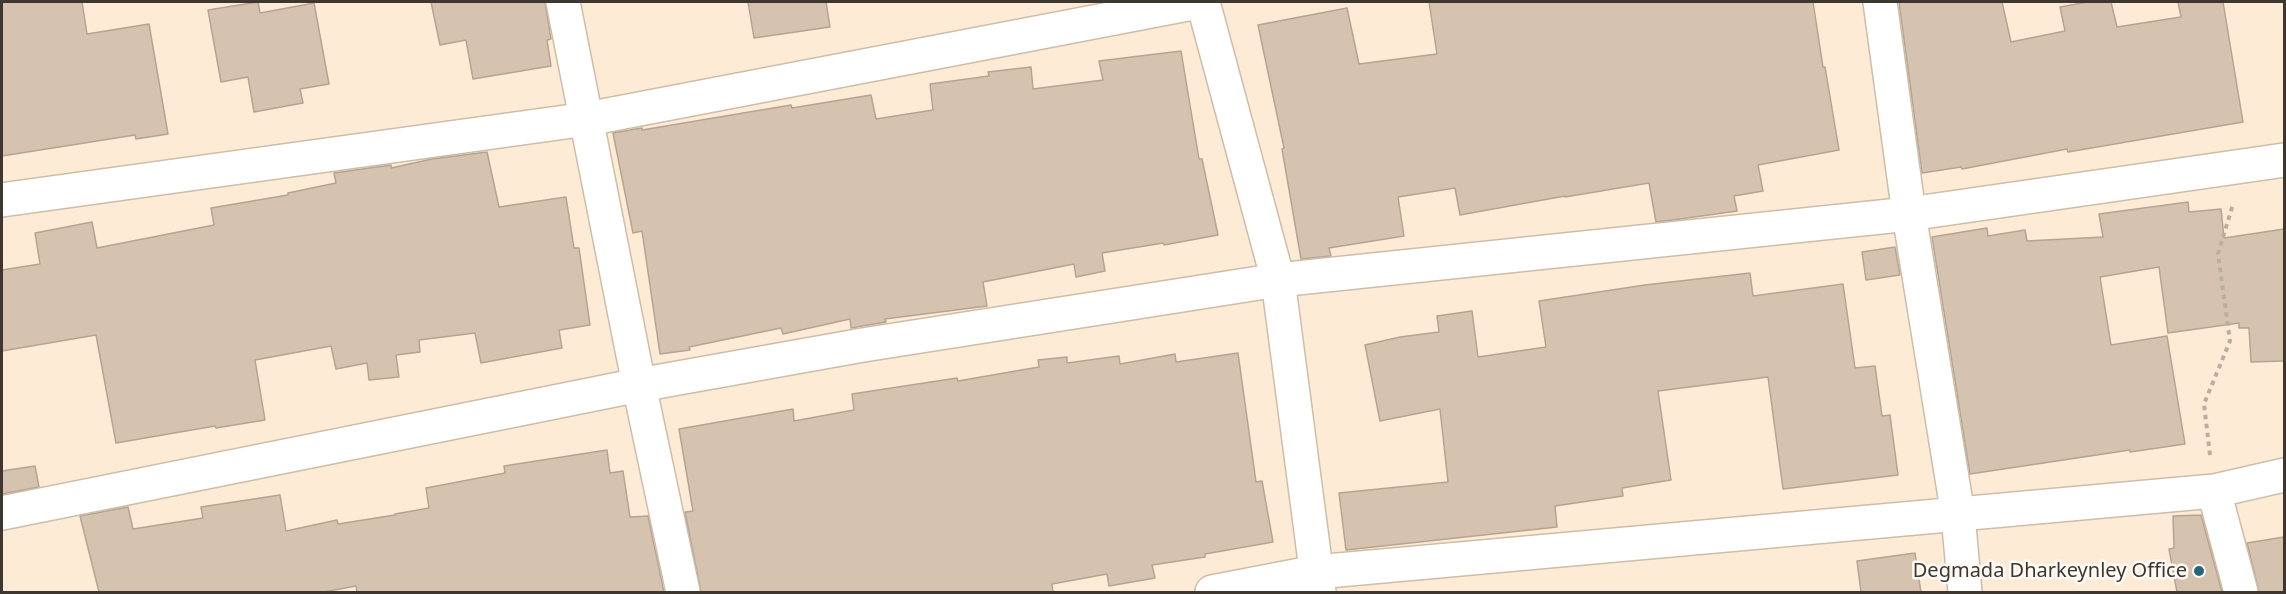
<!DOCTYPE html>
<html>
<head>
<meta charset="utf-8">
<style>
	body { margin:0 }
	#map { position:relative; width:2286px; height:594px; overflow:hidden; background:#fdebd6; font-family:"Noto Sans",sans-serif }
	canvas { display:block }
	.frame { position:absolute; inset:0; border:3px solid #3e372f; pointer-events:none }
</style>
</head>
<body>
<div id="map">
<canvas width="2286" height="594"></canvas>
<div class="frame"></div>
</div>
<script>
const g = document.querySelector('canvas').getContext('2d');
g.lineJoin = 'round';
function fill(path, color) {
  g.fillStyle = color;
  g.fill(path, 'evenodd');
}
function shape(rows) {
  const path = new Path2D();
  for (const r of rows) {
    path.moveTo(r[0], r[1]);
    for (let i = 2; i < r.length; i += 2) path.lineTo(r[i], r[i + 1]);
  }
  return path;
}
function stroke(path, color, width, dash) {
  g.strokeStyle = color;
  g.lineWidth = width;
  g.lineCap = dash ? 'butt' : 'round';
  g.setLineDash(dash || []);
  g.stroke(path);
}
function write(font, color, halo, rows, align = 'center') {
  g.font = font + ' "Noto Sans",sans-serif';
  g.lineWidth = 5;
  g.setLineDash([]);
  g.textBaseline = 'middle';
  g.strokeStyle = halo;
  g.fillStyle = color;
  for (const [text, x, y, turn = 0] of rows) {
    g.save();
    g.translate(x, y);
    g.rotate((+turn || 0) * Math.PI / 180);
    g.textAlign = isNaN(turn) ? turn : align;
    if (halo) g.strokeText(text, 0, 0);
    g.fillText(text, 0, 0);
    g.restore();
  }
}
const building = shape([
	[2,2,82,2,87,34,149,24,168,134,136,139,135,135,2,156,2,2],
	[258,2,260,13,314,3,329,84,300,89,303,103,254,112,248,77,221,82,208,10,258,2],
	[431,2,545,2,551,39,547,40,551,66,473,79,466,40,440,45,431,2],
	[748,2,826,2,830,27,754,38,748,2],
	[1429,2,1813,2,1823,67,1825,67,1839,150,1758,165,1763,191,1734,196,1737,211,1673,220,1656,222,1649,183,1565,197,1565,196,1460,215,1455,188,1398,197,1404,236,1329,248,1331,256,1301,259,1282,149,1284,148,1258,25,1347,8,1359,64,1437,54,1429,2],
	[1899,2,2002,2,2011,42,2065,31,2060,7,2088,2,2111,2,2117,27,2181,17,2178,2,2223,2,2243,122,2068,152,2067,149,1962,169,1961,167,1922,173,1899,2],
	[1181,51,1199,159,1202,159,1218,235,1164,245,1163,243,1102,253,1105,271,1076,277,1074,264,983,282,987,306,885,319,886,322,851,328,850,319,783,334,781,328,689,347,690,350,660,354,642,231,633,233,613,133,642,128,642,130,791,105,792,108,871,95,876,119,933,110,930,84,989,76,988,72,1031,67,1033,89,1103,80,1099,61,1181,51],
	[487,152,499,207,566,197,574,248,579,248,590,325,559,330,562,348,481,363,475,333,419,340,420,352,396,355,399,377,369,380,367,363,336,369,331,346,255,360,265,420,216,428,215,426,116,443,96,335,2,351,2,270,40,264,35,233,92,222,97,248,214,225,211,208,288,195,288,193,336,183,334,173,391,165,391,168,432,159,487,152],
	[2188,202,2189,212,2221,209,2224,238,2284,229,2284,361,2251,362,2249,328,2239,328,2239,323,2168,333,2159,267,2100,277,2111,345,2167,336,2185,444,2130,452,2130,450,1970,474,1932,237,1987,228,1988,236,2025,230,2027,241,2103,237,2099,214,2188,202],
	[1895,247,1900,275,1866,280,1862,252,1895,247],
	[1750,273,1753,296,1843,284,1855,368,1875,366,1882,416,1890,415,1898,475,1783,489,1768,377,1658,391,1671,480,1622,488,1623,496,1555,506,1557,527,1346,550,1339,493,1448,482,1440,409,1380,421,1365,345,1400,337,1439,332,1437,316,1472,311,1478,357,1546,347,1539,301,1645,285,1750,273],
	[1238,353,1256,482,1262,481,1273,542,1205,554,1205,557,1152,565,1155,578,1109,586,1107,574,1052,584,1053,592,701,592,685,512,693,511,679,429,793,409,794,421,854,410,852,394,957,378,958,381,1039,367,1038,360,1067,357,1067,363,1119,356,1120,364,1175,354,1176,362,1238,353],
	[607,450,610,473,623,471,630,517,648,516,664,592,357,592,356,586,324,592,99,592,80,516,128,507,133,529,203,518,201,507,280,495,286,531,337,520,338,524,395,515,395,514,429,508,426,488,505,473,504,466,607,450],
	[35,466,39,487,2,494,2,471,35,466],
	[2201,515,2222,592,2177,592,2169,549,2174,548,2173,516,2201,515],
	[2284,537,2284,592,2259,592,2247,543,2284,537],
	[1915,553,1921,592,1861,592,1857,561,1915,553]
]);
fill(building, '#d5c3af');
stroke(building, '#b5a490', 1.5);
const street = shape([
	[563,2,639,385,683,592],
	[1203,2,1278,280,1319,592],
	[1880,2,1909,214,1958,515,1965,592],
	[2214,491,2241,592],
	[2,513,639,385,863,345,1278,280,1909,214,2284,160],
	[1212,592,1316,572,2214,491,2284,475]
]);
const secondary = shape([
	[2,200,587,119,1198,2]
]);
stroke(street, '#cebda8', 36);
stroke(secondary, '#cebda8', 36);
stroke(shape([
	[2210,455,2204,404,2230,341,2218,254,2233,204]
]), '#bcae9d', 4, [4.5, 4.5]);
stroke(street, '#fff', 33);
stroke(secondary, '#fff', 33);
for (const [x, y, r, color] of [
	[2199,571,6,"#25667a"]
]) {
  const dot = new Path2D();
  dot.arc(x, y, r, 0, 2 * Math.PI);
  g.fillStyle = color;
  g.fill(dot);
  stroke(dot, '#fefbf6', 2);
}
write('20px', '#3e372f', '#fefbf6', [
	["Degmada Dharkeynley Office",2187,571]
], 'right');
</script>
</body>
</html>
